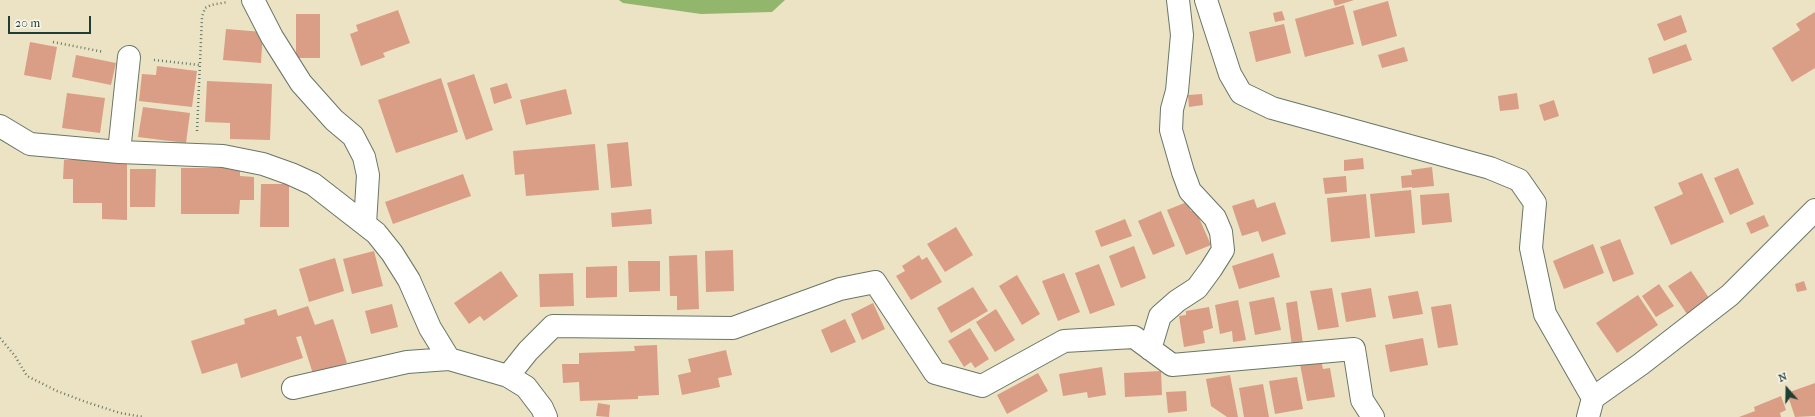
<!DOCTYPE html>
<html>
<head>
<meta charset="utf-8">
<style>
	body { margin:0 }
	#map { position:relative; width:1815px; height:417px; overflow:hidden; background:#ece3c4; font-family:"IM FELL French Canon",serif }
	canvas { display:block }
	.north { position:absolute; left:1767px; top:369px; width:40px; height:40px; -webkit-text-stroke:3px #fbf7ec; paint-order:stroke; rotate:340deg; font-size:11px; font-weight:700; line-height:16px; text-align:center; color:#1f3d34 }
	.north::after { content:''; display:block; margin:auto; width:14px; height:18px; background:#1f3d34; clip-path:polygon(50% 0,100% 100%,50% 72%,0 100%) }
	.scale { position:absolute; left:8px; top:16px; width:83px; height:18px; box-sizing:border-box; border:2px solid #1f3d34; border-top:0; padding-left:5px; font-size:12px; line-height:14px; white-space:nowrap; color:#1f3d34; -webkit-text-stroke:3px #fbf7ec; paint-order:stroke }
</style>
</head>
<body>
<div id="map">
<canvas width="1815" height="417"></canvas>
<div class="north">N</div>
<div class="scale">20 m</div>
</div>
<script>
const g = document.querySelector('canvas').getContext('2d');
g.lineJoin = 'round';
function fill(path, color) {
  g.fillStyle = color;
  g.fill(path, 'evenodd');
}
function shape(rows) {
  const path = new Path2D();
  for (const r of rows) {
    path.moveTo(r[0], r[1]);
    for (let i = 2; i < r.length; i += 2) path.lineTo(r[i], r[i + 1]);
  }
  return path;
}
function stroke(path, color, width, dash) {
  g.strokeStyle = color;
  g.lineWidth = width;
  g.lineCap = dash ? 'butt' : 'round';
  g.setLineDash(dash || []);
  g.stroke(path);
}
fill(shape([
	[619,0,785,0,772,12,701,14,623,3]
]), '#91b66c');
fill(shape([
	[1333,0,1354,0,1335,6],
	[1388,1,1397,36,1362,46,1353,11],
	[1344,5,1354,44,1305,57,1295,19],
	[398,10,410,43,383,53,385,57,361,66,350,34,358,31,356,25],
	[1282,11,1285,20,1275,22,1273,13],
	[1815,12,1815,68,1792,82,1772,48,1800,30,1796,24],
	[296,14,320,14,320,58,296,58],
	[1681,15,1687,32,1664,41,1657,24],
	[1284,24,1291,53,1256,62,1249,32],
	[226,29,263,32,261,63,223,60],
	[30,42,57,47,51,80,24,75],
	[1686,44,1692,60,1653,74,1648,58],
	[1404,47,1408,61,1382,68,1378,55],
	[76,55,116,63,111,85,72,77],
	[157,66,197,71,192,107,139,101,142,74,156,75],
	[474,74,493,130,466,140,447,83],
	[441,78,458,132,396,153,378,100],
	[207,81,272,84,270,140,230,139,230,123,205,122],
	[507,83,512,98,494,104,490,88],
	[566,89,572,114,526,125,520,100],
	[67,93,105,98,100,133,62,128],
	[1517,93,1519,109,1500,111,1498,96],
	[1202,94,1203,105,1189,107,1188,95],
	[1554,100,1559,116,1544,121,1539,105],
	[143,107,190,113,186,143,138,137],
	[628,142,632,186,611,188,607,144],
	[595,144,599,190,526,196,524,174,515,175,513,151],
	[1363,158,1364,169,1344,171,1344,160],
	[64,160,127,160,127,220,102,219,102,203,73,203,73,179,63,179],
	[1432,167,1434,186,1412,188,1412,187,1402,188,1401,176,1412,175,1411,170],
	[181,168,240,168,240,176,254,177,254,200,240,200,239,214,181,214],
	[1738,168,1754,204,1730,215,1714,178],
	[130,169,156,169,155,207,130,207],
	[1702,173,1724,222,1671,245,1654,207,1683,194,1678,183],
	[463,174,471,196,393,224,385,202],
	[1346,176,1347,192,1325,194,1323,178],
	[261,184,289,184,289,227,260,227],
	[1411,190,1415,233,1375,237,1370,194],
	[1449,193,1452,222,1422,225,1420,195],
	[1366,194,1370,238,1331,242,1327,198],
	[1254,199,1257,208,1275,202,1286,234,1262,242,1258,231,1242,236,1232,206],
	[1187,202,1191,211,1195,209,1211,245,1186,255,1167,210],
	[651,209,652,224,612,227,611,213],
	[1161,211,1175,246,1153,255,1138,221],
	[1764,215,1769,226,1751,234,1746,223],
	[1125,219,1132,236,1101,247,1095,231],
	[956,227,973,255,945,272,927,244],
	[1620,239,1634,274,1613,282,1600,247],
	[1593,244,1604,273,1564,289,1553,261],
	[1134,246,1146,278,1121,288,1109,256],
	[733,250,734,291,706,292,705,251],
	[374,251,383,286,352,294,343,259],
	[1273,253,1280,277,1239,289,1232,266],
	[697,255,699,309,677,310,677,296,670,296,669,256],
	[919,255,922,260,927,257,942,282,911,300,896,276,905,271,902,266],
	[335,258,344,291,309,302,299,269],
	[628,261,660,261,660,291,629,292],
	[1099,264,1115,305,1090,314,1075,273],
	[617,266,617,297,586,298,586,267],
	[501,271,518,296,484,321,480,316,469,324,454,303],
	[1691,271,1709,298,1687,314,1668,286],
	[573,273,574,306,540,307,539,274],
	[1064,273,1080,312,1058,321,1042,281],
	[1017,275,1040,314,1022,325,999,286],
	[1804,281,1807,290,1797,292,1795,284],
	[1659,284,1674,306,1656,317,1642,296],
	[973,287,988,311,951,333,937,308],
	[1332,288,1339,327,1318,330,1310,291],
	[1371,288,1376,317,1346,322,1341,293],
	[1418,291,1423,314,1393,319,1388,296],
	[1638,295,1658,325,1617,353,1596,323],
	[1274,297,1281,330,1255,335,1249,302],
	[1238,300,1246,340,1233,342,1232,331,1220,334,1215,305],
	[1297,301,1303,344,1292,346,1286,303],
	[873,303,885,329,862,340,851,314],
	[392,304,398,327,371,334,365,311],
	[1451,304,1458,345,1438,348,1431,307],
	[308,306,315,325,333,319,347,363,313,374,301,336,296,337,303,358,241,378,237,363,202,374,191,341,245,324,244,319,276,309,278,316],
	[1209,307,1213,328,1203,331,1205,343,1184,347,1179,316,1186,315,1186,311],
	[996,309,1015,340,995,352,976,322],
	[845,319,856,342,831,353,821,330],
	[970,328,989,359,975,368,971,362,964,367,948,341],
	[1423,338,1428,365,1390,372,1385,345],
	[657,345,659,395,638,396,638,399,580,401,579,382,563,383,562,364,579,364,579,353,635,351,634,346],
	[726,350,732,375,718,378,720,387,682,395,678,375,691,372,688,359],
	[1321,360,1323,369,1330,368,1335,397,1307,401,1300,364],
	[1102,367,1106,395,1088,398,1087,392,1063,396,1059,374],
	[1161,371,1162,395,1125,397,1124,373],
	[1038,373,1048,391,1007,414,997,395],
	[1230,375,1238,417,1227,417,1211,406,1206,379],
	[1297,377,1303,409,1275,414,1269,381],
	[1815,383,1815,416,1795,417,1787,393],
	[1263,384,1269,417,1244,417,1239,388],
	[1186,391,1187,411,1168,413,1166,392],
	[1781,396,1786,410,1780,413,1781,417,1739,417,1755,411,1754,407],
	[598,403,610,405,609,417,596,416]
]), '#da9d85');
const minor = shape([
	[253,0,272,37,301,83,334,120,353,136,364,157,368,175,365,224],
	[1206,0,1230,74,1241,93,1272,108,1490,168,1519,180,1535,203,1531,248,1545,314,1593,398],
	[0,126,30,144,119,152,223,156,263,164,291,174,313,184,376,233,392,253,409,280,430,328,449,359,508,376,526,387,542,408,546,417],
	[119,152,129,57],
	[1150,349,1160,316,1177,301,1197,288,1211,269,1223,250,1221,232,1215,218,1190,191,1183,172,1171,130,1172,109,1177,91,1182,35,1178,0],
	[508,376,528,351,553,326,733,328,840,289,875,282,935,373,982,386,1064,341,1134,337,1172,365,1354,349,1362,400,1373,417],
	[293,388,407,362,449,359],
	[1588,417,1593,398,1641,364,1730,295,1815,210]
]);
stroke(minor, '#677766', 24);
stroke(shape([
	[53,42,104,52],
	[154,60,200,65],
	[197,131,202,17,205,8,211,5,228,2],
	[0,338,15,356,27,376,57,391,86,402,120,413,143,417]
]), '#677766', 2.5, [1, 3]);
stroke(minor, '#fff', 22);
</script>
</body>
</html>
